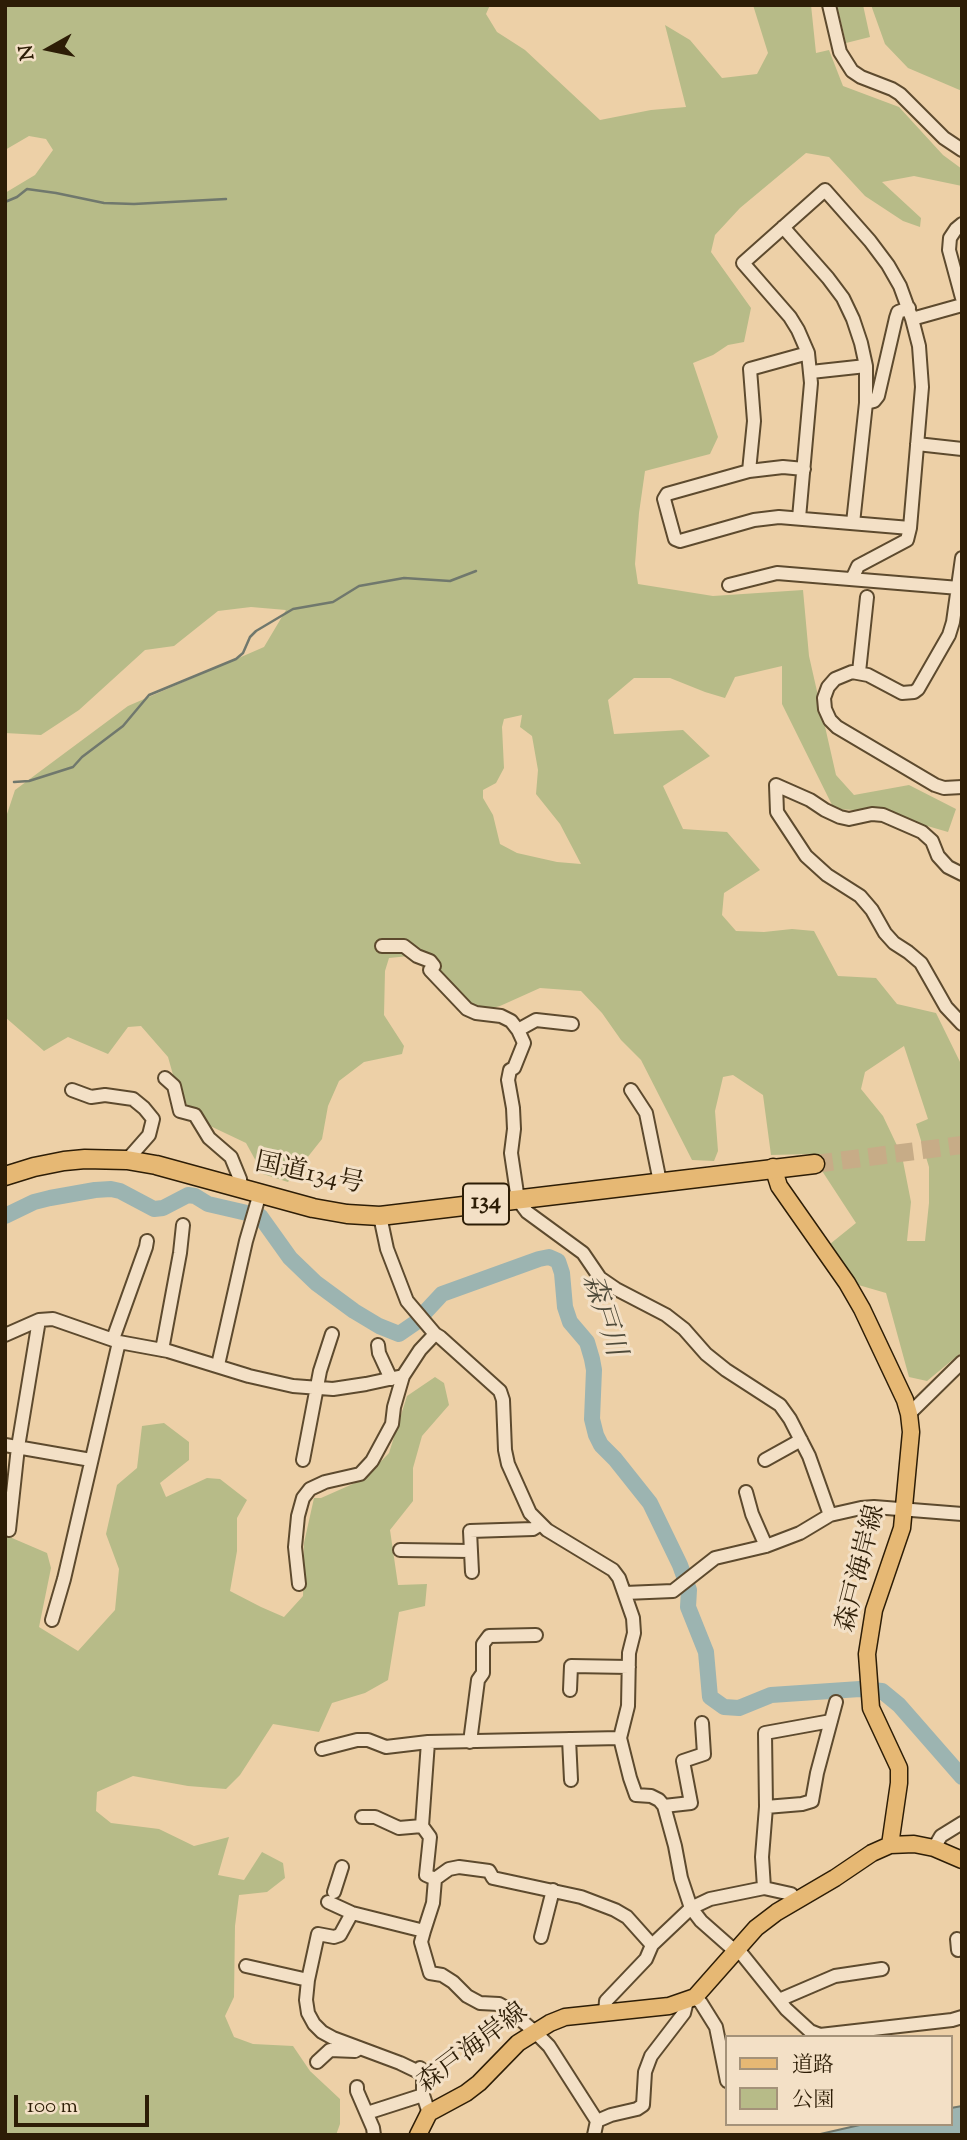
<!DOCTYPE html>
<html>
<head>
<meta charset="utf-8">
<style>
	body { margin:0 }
	#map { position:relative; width:967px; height:2140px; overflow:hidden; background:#edd0a7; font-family:"Sorts Mill Goudy","Noto Serif JP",serif }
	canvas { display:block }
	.frame { position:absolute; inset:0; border:7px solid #2d1d06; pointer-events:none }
	.legend { position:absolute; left:725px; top:2035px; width:228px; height:91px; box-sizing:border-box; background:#f3e0c6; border:2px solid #a49279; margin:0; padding:9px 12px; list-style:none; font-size:21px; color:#2d1d06 }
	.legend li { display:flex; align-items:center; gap:14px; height:35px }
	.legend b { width:35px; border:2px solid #a49279 }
	.north { position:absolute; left:14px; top:14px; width:70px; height:70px; -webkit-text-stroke:5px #f3e0c6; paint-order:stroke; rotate:261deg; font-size:19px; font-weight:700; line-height:28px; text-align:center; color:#2d1d06 }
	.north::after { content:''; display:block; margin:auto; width:24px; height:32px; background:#2d1d06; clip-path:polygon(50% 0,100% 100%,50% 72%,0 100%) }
	.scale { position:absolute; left:14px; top:2095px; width:135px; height:32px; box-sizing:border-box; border:4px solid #2d1d06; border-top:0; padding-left:9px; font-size:21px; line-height:24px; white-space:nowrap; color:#2d1d06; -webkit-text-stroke:5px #f3e0c6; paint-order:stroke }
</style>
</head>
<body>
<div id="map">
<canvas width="967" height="2140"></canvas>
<div class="frame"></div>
<ul class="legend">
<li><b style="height:9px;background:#e6b874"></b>道路</li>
<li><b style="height:19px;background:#b7bb88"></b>公園</li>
</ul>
<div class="north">N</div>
<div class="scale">100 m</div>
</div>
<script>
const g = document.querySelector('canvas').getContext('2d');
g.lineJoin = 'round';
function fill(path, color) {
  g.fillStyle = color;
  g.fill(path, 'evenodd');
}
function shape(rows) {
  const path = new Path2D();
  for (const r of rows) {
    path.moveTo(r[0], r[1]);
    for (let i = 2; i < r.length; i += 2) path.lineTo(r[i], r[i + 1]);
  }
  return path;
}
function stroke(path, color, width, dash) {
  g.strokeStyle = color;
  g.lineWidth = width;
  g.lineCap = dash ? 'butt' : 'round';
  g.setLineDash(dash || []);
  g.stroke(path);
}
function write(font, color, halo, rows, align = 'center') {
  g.font = font + ' "Sorts Mill Goudy","Noto Serif JP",serif';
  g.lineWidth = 6;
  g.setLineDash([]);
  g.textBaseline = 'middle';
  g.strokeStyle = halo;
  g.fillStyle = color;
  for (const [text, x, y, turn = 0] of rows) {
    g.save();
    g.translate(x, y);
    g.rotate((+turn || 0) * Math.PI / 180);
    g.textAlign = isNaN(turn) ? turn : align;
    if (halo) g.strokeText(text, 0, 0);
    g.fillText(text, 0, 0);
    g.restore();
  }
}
fill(shape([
	[5,5,490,5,486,14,497,32,525,50,600,120,651,110,686,107,665,25,690,40,722,78,757,74,768,53,753,5,811,5,816,53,829,50,843,86,899,107,943,155,962,169,962,186,914,176,882,182,921,218,920,227,903,221,865,196,829,157,806,153,740,208,715,235,711,252,751,308,744,342,728,345,713,355,693,363,718,437,710,454,645,471,639,513,635,564,638,584,713,596,803,590,809,656,836,775,854,795,909,785,956,809,948,832,876,811,834,809,782,704,782,666,735,677,725,698,705,692,670,678,634,678,608,700,614,734,683,730,710,756,663,786,683,829,727,832,760,870,724,893,722,915,736,931,764,932,792,929,814,931,838,976,876,978,897,1004,936,1013,962,1066,962,1352,927,1381,909,1377,886,1293,855,1284,830,1244,856,1223,811,1154,771,1155,763,1095,733,1075,723,1077,715,1111,718,1151,714,1161,692,1160,641,1060,621,1040,602,1013,581,991,540,988,500,1006,482,1011,409,956,389,958,385,971,384,1015,404,1046,402,1054,364,1062,339,1081,328,1106,322,1139,288,1182,263,1174,246,1143,206,1124,179,1096,168,1057,141,1026,128,1027,108,1054,68,1037,44,1051,5,1017,5,820,15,790,128,706,264,647,286,610,251,607,218,611,174,646,145,650,79,710,41,735,5,733,5,193,35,175,53,150,46,139,29,136,5,150],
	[522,715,520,727,532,736,538,770,536,794,560,824,581,864,557,862,517,853,500,844,493,815,483,798,483,790,496,783,504,768,502,727,504,719],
	[904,1046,928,1119,916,1124,929,1167,929,1203,925,1241,907,1241,911,1202,902,1156,883,1116,861,1089,865,1072],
	[837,5,863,5,870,37,846,43],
	[871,5,962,5,962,91,908,68,885,44],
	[435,1377,444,1383,449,1405,422,1436,413,1468,413,1501,390,1530,398,1585,427,1584,425,1606,399,1612,388,1680,365,1693,332,1703,319,1732,273,1724,240,1775,226,1789,188,1786,133,1776,97,1792,96,1811,111,1823,159,1829,194,1846,229,1837,218,1875,244,1880,262,1852,283,1863,285,1878,267,1892,239,1895,235,1926,234,1997,225,2016,234,2037,253,2044,293,2046,310,2071,340,2099,340,2124,336,2135,5,2135,5,1535,47,1553,51,1568,39,1627,78,1651,115,1610,119,1569,106,1534,117,1485,137,1468,142,1426,164,1423,189,1442,189,1460,160,1483,166,1497,207,1478,220,1479,247,1500,237,1518,237,1551,230,1591,261,1607,284,1617,303,1596,304,1543,314,1498,321,1498,364,1479,389,1453,407,1396]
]), '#b7bb88');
const water = shape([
	[962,2106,962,2135,816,2135,864,2124,951,2124,951,2108,962,2106]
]);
fill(water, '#9cb4b1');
stroke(water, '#70786d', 2);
stroke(shape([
	[5,202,17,197,27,189,56,193,104,203,134,204,226,199],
	[14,782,29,781,73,767,82,757,123,726,149,695,236,659,243,653,250,637,256,631,293,609,333,602,359,586,404,578,450,581,476,571]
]), '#70786d', 2.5);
stroke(shape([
	[5,1216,34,1202,50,1198,95,1190,111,1189,120,1191,154,1209,163,1208,188,1195,195,1196,208,1204,260,1216,290,1258,316,1283,354,1311,379,1326,399,1334,415,1323,442,1294,539,1259,549,1257,558,1261,562,1273,565,1307,570,1322,587,1342,592,1359,594,1370,592,1419,596,1435,601,1445,615,1459,650,1503,680,1565,689,1590,688,1607,706,1652,710,1697,724,1707,739,1708,771,1695,860,1689,882,1691,899,1705,962,1777]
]), '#9cb4b1', 16);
stroke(shape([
	[815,1164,962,1145]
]), '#c7ac87', 18, [18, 9]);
const minor = shape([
	[829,5,840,52,852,71,861,77,892,89,900,94,944,138,962,150],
	[962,224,956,229,950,238,949,250,962,298],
	[783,227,828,278,843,298,853,319,861,343,866,366,866,403,853,523],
	[811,372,866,366],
	[866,403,874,401,878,396,896,318,898,312,909,308],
	[917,444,962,449],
	[804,469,783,467,749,471,667,494,664,499,675,539,680,541,754,520,779,517,910,528,922,387,919,346,912,319,962,305],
	[749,471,754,421,750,369,808,353],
	[799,518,811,383,808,353,798,330,790,317,743,263,825,190,870,241,888,265,900,286,912,319],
	[962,558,953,622,949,635,918,689,914,692,902,693,868,675,852,672,835,679,828,687,824,698,825,709,830,720,837,727,935,785,944,788,962,787],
	[852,579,858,566,907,540,910,528],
	[729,585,777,573,959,588],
	[859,672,867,597],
	[962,874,948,867,938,856,932,841,922,832,883,815,872,814,849,819,840,817,825,810,810,800,776,785,777,812,806,856,827,875,860,896,872,910,885,933,894,943,908,952,921,963,946,1007,962,1024],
	[382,946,404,946,417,956,430,961,434,966,430,970,467,1009,476,1013,501,1016,511,1021,518,1030,524,1043,514,1068,510,1070,508,1080,513,1108,514,1129,511,1153,518,1200,527,1212,583,1253,600,1278,616,1289,666,1315,684,1329,706,1354,726,1370,780,1405,790,1419,809,1456,830,1515],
	[518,1030,536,1020,572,1024],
	[165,1078,174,1086,180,1111,195,1115,209,1138,231,1157,240,1179,241,1188],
	[72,1090,91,1097,105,1095,133,1099,144,1108,153,1119,149,1135,127,1160],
	[631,1090,646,1113,660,1182],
	[435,1334,440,1337,500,1391,503,1400,505,1450,508,1464,530,1513,547,1530,613,1570,619,1578,633,1618,634,1633,629,1653,628,1706,620,1738,630,1778,636,1795,651,1796,659,1800,664,1806,675,1846,681,1878,691,1908,701,1921,735,1951],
	[5,1335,39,1320,53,1319,119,1342,168,1351,249,1376,293,1386,333,1389,366,1384,403,1376,420,1350,435,1334,407,1301,387,1249,380,1216],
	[113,1339,146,1247,147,1241],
	[378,1345,379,1353,391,1379],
	[162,1350,180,1253,183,1225],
	[218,1365,246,1241,260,1193],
	[909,1414,962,1362],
	[5,1445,91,1460],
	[303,1460,320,1371,332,1334],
	[765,1460,801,1440],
	[746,1492,752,1514,766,1546],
	[9,1530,18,1447,39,1320],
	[400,1550,470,1551],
	[472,1572,470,1531,533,1529,541,1524],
	[299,1584,295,1547,298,1516,303,1498,310,1489,325,1482,360,1474,372,1461,392,1424,394,1407,403,1376],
	[625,1593,673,1591,715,1558,766,1546,800,1533,830,1515,861,1508,874,1507,962,1514],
	[52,1620,64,1579,119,1342],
	[570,1690,571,1666,629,1667],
	[569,1739,571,1780],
	[470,1742,478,1680,483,1673,483,1644,489,1636,536,1635],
	[322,1749,357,1740,368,1740,386,1747,428,1742,620,1738],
	[664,1806,691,1803,683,1761,704,1754,702,1723],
	[766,1807,765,1733,831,1721],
	[362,1817,375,1817,399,1828,422,1826,428,1742],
	[422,1826,430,1837,426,1875,435,1879,449,1869,459,1867,489,1871,493,1878,581,1897,615,1910,627,1917,652,1945],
	[934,1848,941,1836,962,1823],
	[764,1888,762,1857,766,1807,802,1804,812,1801,817,1773,836,1702],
	[334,1892,342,1867],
	[328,1902,352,1913,424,1931,421,1942,430,1973,442,1975,453,1982,467,1996,480,2003,499,2004,508,2009,535,2032,549,2046,597,2121],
	[352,1913,340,1935,334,1937,318,1934,308,1980,306,2000,308,2013,314,2024,322,2032,333,2038,400,2063,423,2074],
	[424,1931,433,1903,435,1879],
	[541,1937,553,1890],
	[957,1939,958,1950,962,1949],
	[737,1948,786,2009,810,2031,820,2035,952,2020,962,2017],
	[246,1966,308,1980],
	[695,1997,701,2003,716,2027,727,2081],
	[779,2000,835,1976,882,1969],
	[605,2012,606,2001,646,1959,652,1945,691,1908,710,1899,764,1888,791,1894,797,1900],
	[317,2062,330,2050,355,2051,360,2048],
	[420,2068,423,2074,423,2095,429,2113],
	[357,2087,357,2091,373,2128,374,2135],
	[367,2113,423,2095],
	[594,2135,597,2121,611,2115,637,2109,643,2105,645,2072,651,2056,684,2013,687,2001]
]);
const major = shape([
	[773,1167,779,1186,847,1283,862,1309,905,1400,909,1414,911,1432,902,1528,874,1610,867,1654,871,1708,899,1768,899,1783,890,1845],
	[418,2135,429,2113,466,2093,479,2083,518,2043,550,2023,565,2017,669,2006,695,1997,756,1928,777,1912,835,1878,872,1853,890,1845,914,1844,934,1848,962,1860]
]);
const highway = shape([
	[5,1176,34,1167,64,1161,85,1159,127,1160,156,1165,313,1208,347,1214,380,1216,815,1164]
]);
stroke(minor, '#5d4a2e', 16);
stroke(major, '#2d1d06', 19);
stroke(highway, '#2d1d06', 21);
stroke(minor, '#f3e0c6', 12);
stroke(major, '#e6b874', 16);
stroke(highway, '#e6b874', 18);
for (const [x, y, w] of [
	[486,1204,46]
]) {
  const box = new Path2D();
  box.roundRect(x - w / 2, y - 20.5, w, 41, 5);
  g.fillStyle = '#f3e0c6';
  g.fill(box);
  stroke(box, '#2d1d06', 2);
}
write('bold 24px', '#2d1d06', null, [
	["134",486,1204]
]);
write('26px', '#2d1d06', '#f3e0c6', [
	["国道134号",309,1176,12],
	["森戸海岸線",863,1569,-76],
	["森戸海岸線",474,2050,-37]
]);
write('italic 28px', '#4e4a39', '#f3e0c6', [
	["森戸川",601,1316,72]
]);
</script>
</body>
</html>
